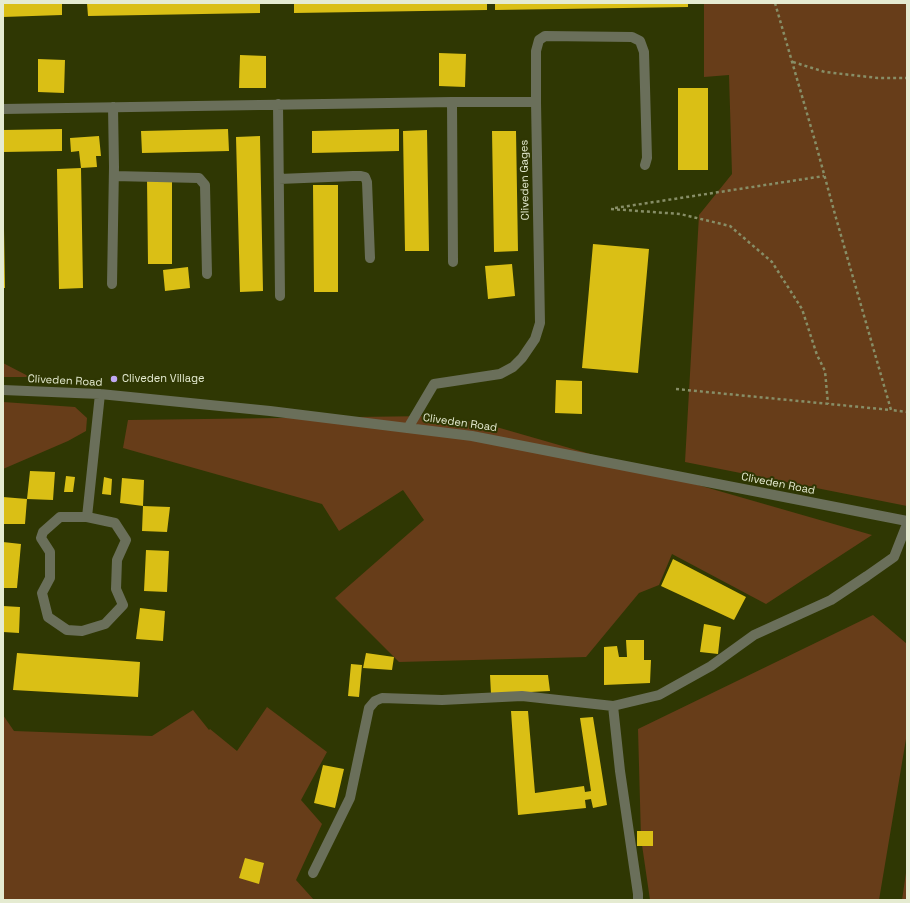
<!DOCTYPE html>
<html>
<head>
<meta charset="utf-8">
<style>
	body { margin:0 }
	#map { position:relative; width:910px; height:903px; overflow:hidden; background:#2f3703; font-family:"Space Grotesk",sans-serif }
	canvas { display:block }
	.frame { position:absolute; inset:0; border:4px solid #e5ebd1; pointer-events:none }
</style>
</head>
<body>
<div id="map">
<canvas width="910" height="903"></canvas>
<div class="frame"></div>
</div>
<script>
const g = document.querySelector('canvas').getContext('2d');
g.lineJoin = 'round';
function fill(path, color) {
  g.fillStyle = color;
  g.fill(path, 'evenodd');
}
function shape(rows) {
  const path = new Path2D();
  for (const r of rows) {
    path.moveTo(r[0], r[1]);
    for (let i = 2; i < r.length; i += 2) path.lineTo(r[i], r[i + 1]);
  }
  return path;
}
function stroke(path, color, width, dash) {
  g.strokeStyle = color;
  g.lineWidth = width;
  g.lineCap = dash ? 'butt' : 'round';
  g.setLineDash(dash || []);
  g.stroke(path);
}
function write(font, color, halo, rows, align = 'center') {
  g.font = font + ' "Space Grotesk",sans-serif';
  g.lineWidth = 4;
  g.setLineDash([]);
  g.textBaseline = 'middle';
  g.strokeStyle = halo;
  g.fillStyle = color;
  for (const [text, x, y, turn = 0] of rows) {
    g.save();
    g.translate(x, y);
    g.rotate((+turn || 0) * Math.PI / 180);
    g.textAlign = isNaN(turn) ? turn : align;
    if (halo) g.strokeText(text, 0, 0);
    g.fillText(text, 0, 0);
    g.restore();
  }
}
fill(shape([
	[704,3,907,3,907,506,685,462,699,215,732,174,729,75,704,77],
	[3,363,30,377,3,377],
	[3,402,75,407,87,418,86,431,68,441,3,469],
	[431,416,486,424,872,535,766,604,672,554,659,585,639,593,586,657,399,662,335,598,424,520,403,490,339,531,322,504,123,448,128,420],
	[873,615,907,644,907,733,879,900,650,900,641,838,638,729],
	[267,707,327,752,301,800,322,824,296,880,314,900,3,900,3,715,14,731,152,736,193,710,209,730,210,729,237,751],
	[907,866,907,900,902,900]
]), '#673d19');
fill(shape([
	[3,3,62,3,62,15,3,17],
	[87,3,260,3,260,13,88,16],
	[294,3,487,3,487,10,294,13],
	[495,3,688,3,688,7,495,10],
	[439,53,466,54,465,87,439,86],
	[240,55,266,56,266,88,239,88],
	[38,59,65,60,64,93,38,92],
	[678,88,708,88,708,170,678,170],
	[62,129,62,151,3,152,3,130],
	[228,129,229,151,142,153,141,131],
	[399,129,399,151,312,153,312,131],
	[427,130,429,251,405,251,403,131],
	[492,131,516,131,518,251,494,252],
	[99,136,101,156,96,156,97,167,81,168,79,151,71,152,70,138],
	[260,136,263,291,240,292,236,137],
	[81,168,83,288,59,289,57,169],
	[147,179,172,179,172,264,148,264],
	[313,185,338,185,338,292,314,292],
	[3,229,4,229,5,288,3,288],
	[593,244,649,249,638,373,582,368],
	[512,264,515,296,488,299,485,266],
	[188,267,190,288,165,291,163,270],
	[556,380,582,381,582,414,555,413],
	[30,471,55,472,53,500,27,499],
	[66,476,75,477,73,492,64,492],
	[104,477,112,479,111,495,102,494],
	[122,478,144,480,143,506,120,503],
	[3,497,27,499,25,524,3,524],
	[143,506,170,507,167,532,142,531],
	[3,542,21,544,17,588,3,588],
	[146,550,169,551,167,592,144,591],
	[673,559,746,597,734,620,661,586],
	[3,606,20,607,19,633,3,632],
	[140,608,165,611,163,641,136,639],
	[704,624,721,627,718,654,700,652],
	[626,640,644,640,644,660,651,660,650,683,604,685,604,647,617,646,619,657,627,657],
	[17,653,140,662,138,697,13,690],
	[366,653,394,657,392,670,363,668],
	[351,664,362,665,359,697,348,696],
	[490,675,548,675,550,691,491,694],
	[511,711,528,711,535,793,584,786,585,792,591,791,580,718,593,717,607,805,593,808,591,799,585,800,586,808,518,815],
	[323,765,344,769,335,808,314,803],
	[637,831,653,831,653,846,637,846],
	[245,858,264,863,259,884,239,878]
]), '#dabf15');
stroke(shape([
	[775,3,815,141,836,218,891,410,907,412],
	[793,62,825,72,878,78,907,78],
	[615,208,824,176],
	[611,209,680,214,730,226,772,262,802,309,817,355,825,371,828,404],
	[676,389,891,410]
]), '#878e67', 2.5, [3, 3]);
stroke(shape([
	[452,102,453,262],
	[536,102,536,51,539,40,545,36,632,37,640,41,644,52,647,158,645,165],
	[278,104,280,296],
	[3,109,452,102,536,102,540,323,535,339,522,358,513,367,500,374,434,384,408,428],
	[114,176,199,178,205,185,207,274],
	[279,179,353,176,361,176,365,177,367,182,370,258],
	[112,284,114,167,113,107],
	[3,390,100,394,270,411,472,436,907,521],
	[87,517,60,517,43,532,41,538,50,552,50,578,42,593,48,617,67,630,82,631,105,624,123,605,116,589,117,560,126,540,115,523,87,517,100,394],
	[613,706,620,771,638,894,638,900],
	[313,873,350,798,369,708,375,701,382,698,442,700,522,696,613,706,659,695,711,666,754,635,831,600,867,576,894,557,907,524]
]), '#6a6f5a', 10);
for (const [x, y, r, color] of [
	[114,379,4,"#c0a8f3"]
]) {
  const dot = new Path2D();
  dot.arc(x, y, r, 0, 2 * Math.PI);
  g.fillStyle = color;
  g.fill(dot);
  stroke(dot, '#2f3703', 1.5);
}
write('11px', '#e5ebd1', '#2f3703', [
	["Cliveden Gages",525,180,-91],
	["Cliveden Road",65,381,3],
	["Cliveden Road",460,423,8],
	["Cliveden Road",778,484,11]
]);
write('11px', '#e5ebd1', '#2f3703', [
	["Cliveden Village",122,379]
], 'left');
</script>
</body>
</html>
